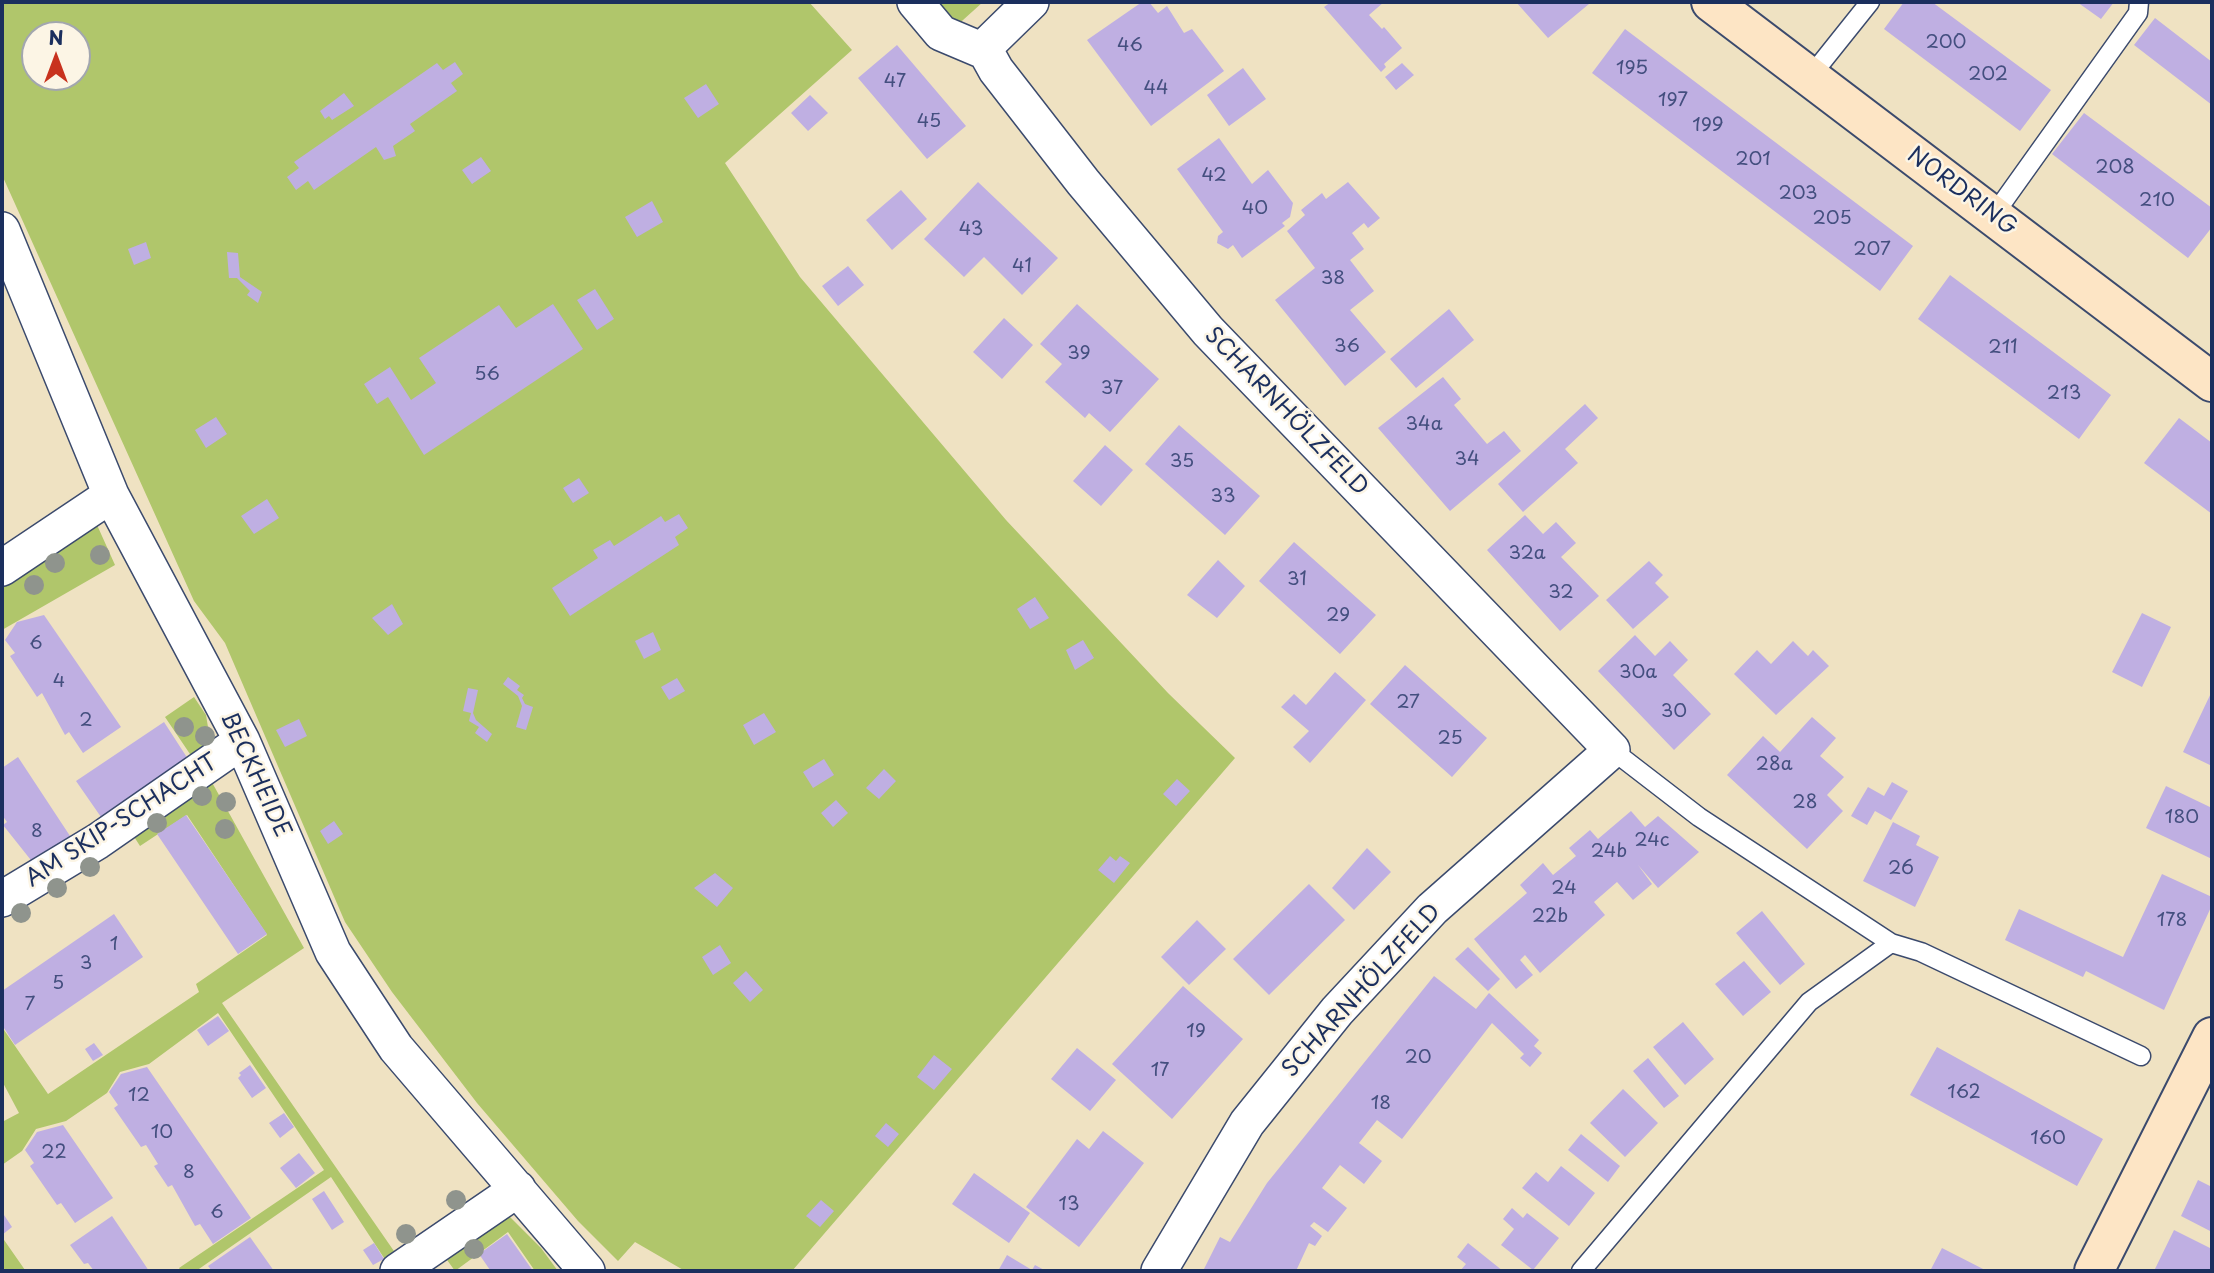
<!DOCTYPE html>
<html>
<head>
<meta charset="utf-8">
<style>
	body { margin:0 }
	#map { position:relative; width:2214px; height:1273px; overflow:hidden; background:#efe2c2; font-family:"Playpen Sans",sans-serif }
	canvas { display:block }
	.frame { position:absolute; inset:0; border:4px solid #1b2f5e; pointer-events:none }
	.north { position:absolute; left:21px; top:21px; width:70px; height:70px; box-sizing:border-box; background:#fcf5e5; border:2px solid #a2a6af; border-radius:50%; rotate:0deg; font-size:19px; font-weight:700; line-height:28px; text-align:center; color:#1b2f5e }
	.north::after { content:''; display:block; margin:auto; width:24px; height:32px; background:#c8321e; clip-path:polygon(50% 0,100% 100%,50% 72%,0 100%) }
</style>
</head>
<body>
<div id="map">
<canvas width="2214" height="1273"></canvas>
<div class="frame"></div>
<div class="north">N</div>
</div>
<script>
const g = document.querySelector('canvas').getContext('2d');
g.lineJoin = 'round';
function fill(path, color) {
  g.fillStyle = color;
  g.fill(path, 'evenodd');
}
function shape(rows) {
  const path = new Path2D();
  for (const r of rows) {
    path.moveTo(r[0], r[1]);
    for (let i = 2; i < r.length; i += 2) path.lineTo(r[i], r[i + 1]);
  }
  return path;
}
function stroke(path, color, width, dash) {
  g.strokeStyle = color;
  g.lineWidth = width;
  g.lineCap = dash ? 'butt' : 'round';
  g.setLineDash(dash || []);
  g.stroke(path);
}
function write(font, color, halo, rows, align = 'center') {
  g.font = font + ' "Playpen Sans",sans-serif';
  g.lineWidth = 5;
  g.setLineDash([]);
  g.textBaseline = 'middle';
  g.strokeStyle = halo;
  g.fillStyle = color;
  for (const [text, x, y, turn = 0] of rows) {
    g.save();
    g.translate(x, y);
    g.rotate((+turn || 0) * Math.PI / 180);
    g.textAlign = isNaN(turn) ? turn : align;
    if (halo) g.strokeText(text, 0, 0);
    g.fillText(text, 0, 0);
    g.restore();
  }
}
fill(shape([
	[2,2,809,2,852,50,725,163,800,277,1006,520,1168,693,1235,758,792,1271,685,1271,635,1242,618,1261,578,1221,477,1103,392,992,345,922,225,643,194,601,2,175],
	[35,35,77,35,77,77,35,77],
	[929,2,983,2,953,29],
	[93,516,115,565,2,630,2,579],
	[194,697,206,715,210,739,192,757,165,717],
	[209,777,304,948,222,1003,396,1254,386,1261,331,1177,196,1271,181,1271,179,1268,324,1170,218,1013,149,1064,120,1072,107,1093,66,1121,36,1129,22,1151,2,1165,2,1122,19,1113,2,1081,2,1027,48,1094,199,992,196,984,267,935,187,815,140,846,131,832],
	[503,1210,541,1248,558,1271,535,1271,508,1232,455,1271,442,1253],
	[2,1237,25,1270,25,1271,6,1271,2,1266]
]), '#b0c66b');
fill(shape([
	[1142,2,1149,2,1158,13,1167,6,1184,33,1192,29,1224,71,1151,126,1087,40],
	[1331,2,1384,2,1369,15,1382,29,1384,27,1402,48,1384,64,1386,67,1381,72,1324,7],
	[1516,2,1587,2,1589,4,1548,38],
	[1904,2,1932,2,2051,90,2020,131,1884,29],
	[2077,2,2114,2,2101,19],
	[2155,18,2212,62,2212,105,2134,45],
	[1625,29,1913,246,1880,291,1592,73],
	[897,45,966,126,927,159,858,78],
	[455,62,463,74,451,83,457,91,410,124,415,131,393,146,396,156,384,160,376,147,314,190,308,181,296,190,287,177,299,168,294,162,437,63,443,70],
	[1402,63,1414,75,1396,90,1385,77],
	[1243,68,1266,99,1229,126,1207,95],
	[706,84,719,104,698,118,684,98],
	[344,93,354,106,332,120,329,116,325,119,320,111],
	[810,95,828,113,808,131,791,113],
	[2084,113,2212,208,2212,227,2188,258,2052,154],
	[1219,138,1252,184,1268,170,1293,203,1290,217,1282,223,1285,226,1242,258,1233,245,1228,249,1217,243,1218,236,1223,232,1177,169],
	[481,157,491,171,472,184,462,170],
	[978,182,1058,258,1022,295,984,257,964,277,924,239],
	[1348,182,1380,218,1368,228,1364,223,1352,233,1364,249,1350,260,1374,291,1350,310,1386,352,1345,386,1275,300,1315,268,1287,231,1305,215,1301,210,1322,193,1326,199],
	[901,190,927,219,892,250,866,220],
	[652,201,663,222,637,237,625,217],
	[146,242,151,258,134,265,128,249],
	[227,252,238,253,240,277,262,292,258,303,247,295,250,291,237,278,229,278],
	[848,266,864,285,838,306,822,286],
	[1950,275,2111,395,2079,439,1918,319],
	[595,289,614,319,597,330,577,300],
	[553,304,583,349,424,455,388,397,377,404,364,384,390,367,411,400,436,383,419,358,499,305,516,328],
	[1077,304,1159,379,1110,432,1089,413,1085,418,1045,382,1062,364,1040,344],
	[1449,309,1474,340,1416,388,1390,359],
	[1004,318,1033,345,1002,379,973,352],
	[1443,377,1461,399,1454,405,1487,444,1504,431,1521,451,1450,511,1378,428],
	[1585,404,1598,418,1565,449,1578,463,1523,512,1498,484],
	[216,417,227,434,206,448,195,430],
	[2179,418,2212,443,2212,514,2144,463],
	[1179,425,1260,496,1225,535,1145,464],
	[1105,445,1133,470,1101,506,1073,481],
	[579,478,589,493,573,503,563,488],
	[267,499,279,518,254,534,241,516],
	[679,514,688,528,675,537,679,545,570,616,552,588,598,558,593,550,610,540,614,546,661,516,665,522],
	[1525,515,1543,534,1556,522,1576,543,1561,557,1599,596,1560,631,1487,550],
	[1294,542,1376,615,1340,654,1259,581],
	[1218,560,1245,586,1217,618,1187,595],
	[1649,561,1663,575,1655,583,1669,597,1633,629,1606,600],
	[1035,597,1049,618,1030,629,1017,609],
	[392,604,403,624,388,635,372,618],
	[2142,613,2171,627,2142,687,2112,672],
	[44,615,121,727,83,753,69,732,65,735,42,693,37,697,10,656,15,653,5,640,17,622],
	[653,632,661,650,644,659,635,641],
	[1635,635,1655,656,1670,641,1688,660,1673,675,1711,714,1674,750,1598,671],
	[1083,640,1094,658,1075,670,1066,650],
	[1793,641,1808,656,1813,650,1829,666,1776,715,1734,674,1757,650,1771,664],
	[1405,665,1487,738,1452,777,1370,704],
	[1335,672,1366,700,1310,763,1293,747,1309,731,1281,707,1294,694,1306,705],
	[508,677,520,686,517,690,524,695,522,698,525,704,533,707,526,730,516,727,522,706,518,696,503,684],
	[677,678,685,691,669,700,661,687],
	[468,688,478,690,473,713,476,720,492,734,487,742,475,733,479,727,469,721,471,713,463,711],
	[2212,691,2212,766,2183,752],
	[764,713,776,732,754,745,743,725],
	[1812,717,1836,738,1820,756,1844,777,1827,795,1843,811,1807,849,1727,775,1763,736,1780,752],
	[299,719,307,736,285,747,276,730],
	[164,722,188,759,101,817,76,781],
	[18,757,72,839,34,864,3,825,7,822,2,815,2,768],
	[824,759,834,775,813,788,803,772],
	[884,769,896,781,879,799,866,788],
	[1177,779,1190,791,1176,806,1163,794],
	[1892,782,1908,791,1891,820,1875,811,1867,825,1851,816,1868,787,1884,796],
	[2166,786,2212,808,2212,859,2146,828],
	[836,800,848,813,833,827,821,813],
	[1631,811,1645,827,1658,816,1699,852,1658,888,1638,865,1652,884,1633,900,1617,882,1594,902,1605,915,1540,973,1525,955,1520,960,1533,975,1516,989,1474,939,1527,893,1520,885,1543,863,1553,875,1576,856,1569,848,1590,830,1598,839],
	[186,815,267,934,238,954,157,834],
	[334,821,343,834,328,844,320,831],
	[1893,822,1920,836,1916,845,1939,857,1915,907,1863,881],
	[1367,848,1391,872,1354,910,1332,888],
	[1110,856,1116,861,1120,856,1130,863,1114,883,1098,870],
	[715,873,733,888,717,907,694,888],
	[2162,874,2212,897,2212,905,2164,1010,2086,971,2083,977,2005,940,2019,909,2123,957],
	[1309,884,1345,920,1269,995,1233,959],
	[1762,911,1805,964,1780,985,1736,933],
	[114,914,143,957,15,1045,2,1025,2,991],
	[1197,920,1226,949,1189,985,1161,957],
	[720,945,731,963,713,975,702,957],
	[1468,947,1500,979,1488,991,1455,959],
	[1744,961,1771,992,1743,1016,1715,984],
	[746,971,763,990,750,1002,733,983],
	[1434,976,1476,1009,1489,993,1539,1040,1534,1046,1542,1053,1530,1067,1520,1058,1524,1054,1492,1023,1402,1139,1377,1120,1359,1143,1382,1161,1364,1184,1340,1165,1322,1188,1347,1208,1328,1232,1314,1222,1310,1226,1322,1236,1315,1246,1309,1243,1296,1271,1203,1271,1220,1237,1230,1242,1267,1183],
	[1183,986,1243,1039,1172,1119,1112,1064],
	[218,1016,229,1031,208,1046,197,1030],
	[1683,1022,1714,1059,1685,1085,1653,1047],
	[94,1043,103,1055,93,1061,85,1049],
	[1937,1047,2103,1139,2077,1186,1910,1095],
	[1077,1048,1116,1080,1090,1111,1051,1079],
	[934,1055,952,1069,934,1090,917,1077],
	[1648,1058,1679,1096,1664,1108,1633,1071],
	[250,1065,266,1088,252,1098,238,1078,241,1075,239,1073],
	[147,1067,251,1218,213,1244,200,1224,195,1226,172,1185,168,1187,154,1166,158,1164,146,1145,141,1147,114,1108,118,1105,109,1092,121,1074],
	[1623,1089,1658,1123,1625,1157,1590,1123],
	[284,1113,294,1127,280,1138,269,1123],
	[886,1123,899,1134,888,1147,875,1136],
	[63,1125,113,1198,75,1223,61,1203,57,1205,30,1166,34,1163,25,1150,37,1132],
	[1103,1131,1144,1163,1079,1247,1026,1207,1077,1139,1089,1149],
	[1581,1134,1620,1166,1608,1182,1568,1150],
	[299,1153,315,1173,296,1188,280,1168],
	[1561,1166,1595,1193,1569,1226,1522,1188,1536,1172,1548,1182],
	[974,1173,1030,1213,1009,1243,952,1204],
	[2198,1180,2212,1187,2212,1232,2181,1216],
	[324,1191,344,1222,332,1230,312,1199],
	[821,1200,834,1211,820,1227,806,1216],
	[1512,1208,1523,1218,1527,1213,1559,1238,1533,1270,1501,1245,1514,1229,1503,1219],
	[2,1212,12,1227,2,1235],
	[112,1216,139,1256,149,1271,94,1271,88,1263,84,1264,70,1245],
	[2174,1230,2212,1249,2212,1271,2154,1271],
	[507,1234,519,1251,533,1271,490,1270,479,1254],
	[250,1237,274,1271,212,1271,208,1266],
	[374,1243,384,1259,373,1265,363,1250],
	[1468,1243,1503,1271,1460,1271,1466,1264,1457,1257],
	[1942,1248,1987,1271,1930,1271],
	[1007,1255,1032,1270,1035,1265,1046,1271,998,1271]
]), '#bfafe2');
const lane = shape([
	[1810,77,1870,2],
	[1993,216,2138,13,2139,2],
	[1612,750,1699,817,1891,943,1921,952,2141,1056],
	[1581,1271,1809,1002,1891,943]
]);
const street = shape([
	[915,2,941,33,986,52],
	[1031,2,991,41,986,52,996,70,1083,182,1208,331,1612,750,1432,909,1337,1011,1247,1123,1159,1271],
	[2,230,111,495,242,741,333,952,396,1048,587,1271],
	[2,568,111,495],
	[2,899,98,841,242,741],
	[398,1271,518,1189]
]);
const secondary = shape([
	[1711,2,2212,382],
	[2094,1271,2212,1037]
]);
stroke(lane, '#3b4a6d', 21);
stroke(street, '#3b4a6d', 38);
stroke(secondary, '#3b4a6d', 42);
stroke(lane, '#fff', 18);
stroke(street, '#fff', 35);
stroke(secondary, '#fde5c5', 38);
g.fillStyle = '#8f948d';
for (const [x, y] of [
	[100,555],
	[55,563],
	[34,585],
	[184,727],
	[205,736],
	[202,796],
	[226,802],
	[157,823],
	[225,829],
	[90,867],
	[57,888],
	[21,913],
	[456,1200],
	[406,1234],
	[474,1249]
]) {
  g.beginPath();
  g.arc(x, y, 10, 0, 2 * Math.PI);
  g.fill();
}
write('19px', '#444f7f', null, [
	["200",1946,43],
	["46",1130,46],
	["195",1632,69],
	["202",1988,75],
	["47",895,82],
	["44",1156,89],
	["197",1673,101],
	["45",929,122],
	["199",1708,126],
	["201",1753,160],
	["208",2115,168],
	["42",1214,176],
	["203",1798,194],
	["210",2157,201],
	["40",1255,209],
	["205",1832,219],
	["43",971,230],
	["207",1872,250],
	["41",1022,267],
	["38",1333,279],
	["36",1347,347],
	["211",2003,348],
	["39",1079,354],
	["56",487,375],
	["37",1112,389],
	["213",2064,394],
	["34a",1424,425],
	["34",1467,460],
	["35",1182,462],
	["33",1223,497],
	["32a",1527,554],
	["31",1297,580],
	["32",1561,593],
	["29",1338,616],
	["6",36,644],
	["30a",1638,673],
	["4",59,682],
	["27",1408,703],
	["30",1674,712],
	["2",86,721],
	["25",1450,739],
	["28a",1774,765],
	["28",1805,803],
	["180",2182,818],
	["8",37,832],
	["24c",1652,841],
	["24b",1609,852],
	["26",1901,869],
	["24",1564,889],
	["22b",1550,917],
	["178",2172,921],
	["1",114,945],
	["3",86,964],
	["5",58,984],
	["7",30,1005],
	["19",1196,1032],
	["20",1418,1058],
	["17",1160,1071],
	["162",1964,1093],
	["12",139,1096],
	["18",1381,1104],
	["10",162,1133],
	["160",2048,1139],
	["22",54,1153],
	["8",189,1173],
	["13",1069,1205],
	["6",217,1213]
]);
write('23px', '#1b2f5e', '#fcf5e5', [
	["NORDRING",1962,192,37],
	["SCHARNHÖLZFELD",1286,412,46],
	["BECKHEIDE",255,775,65],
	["AM SKIP-SCHACHT",122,821,-33],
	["SCHARNHÖLZFELD",1362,991,-48]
]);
</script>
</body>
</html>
